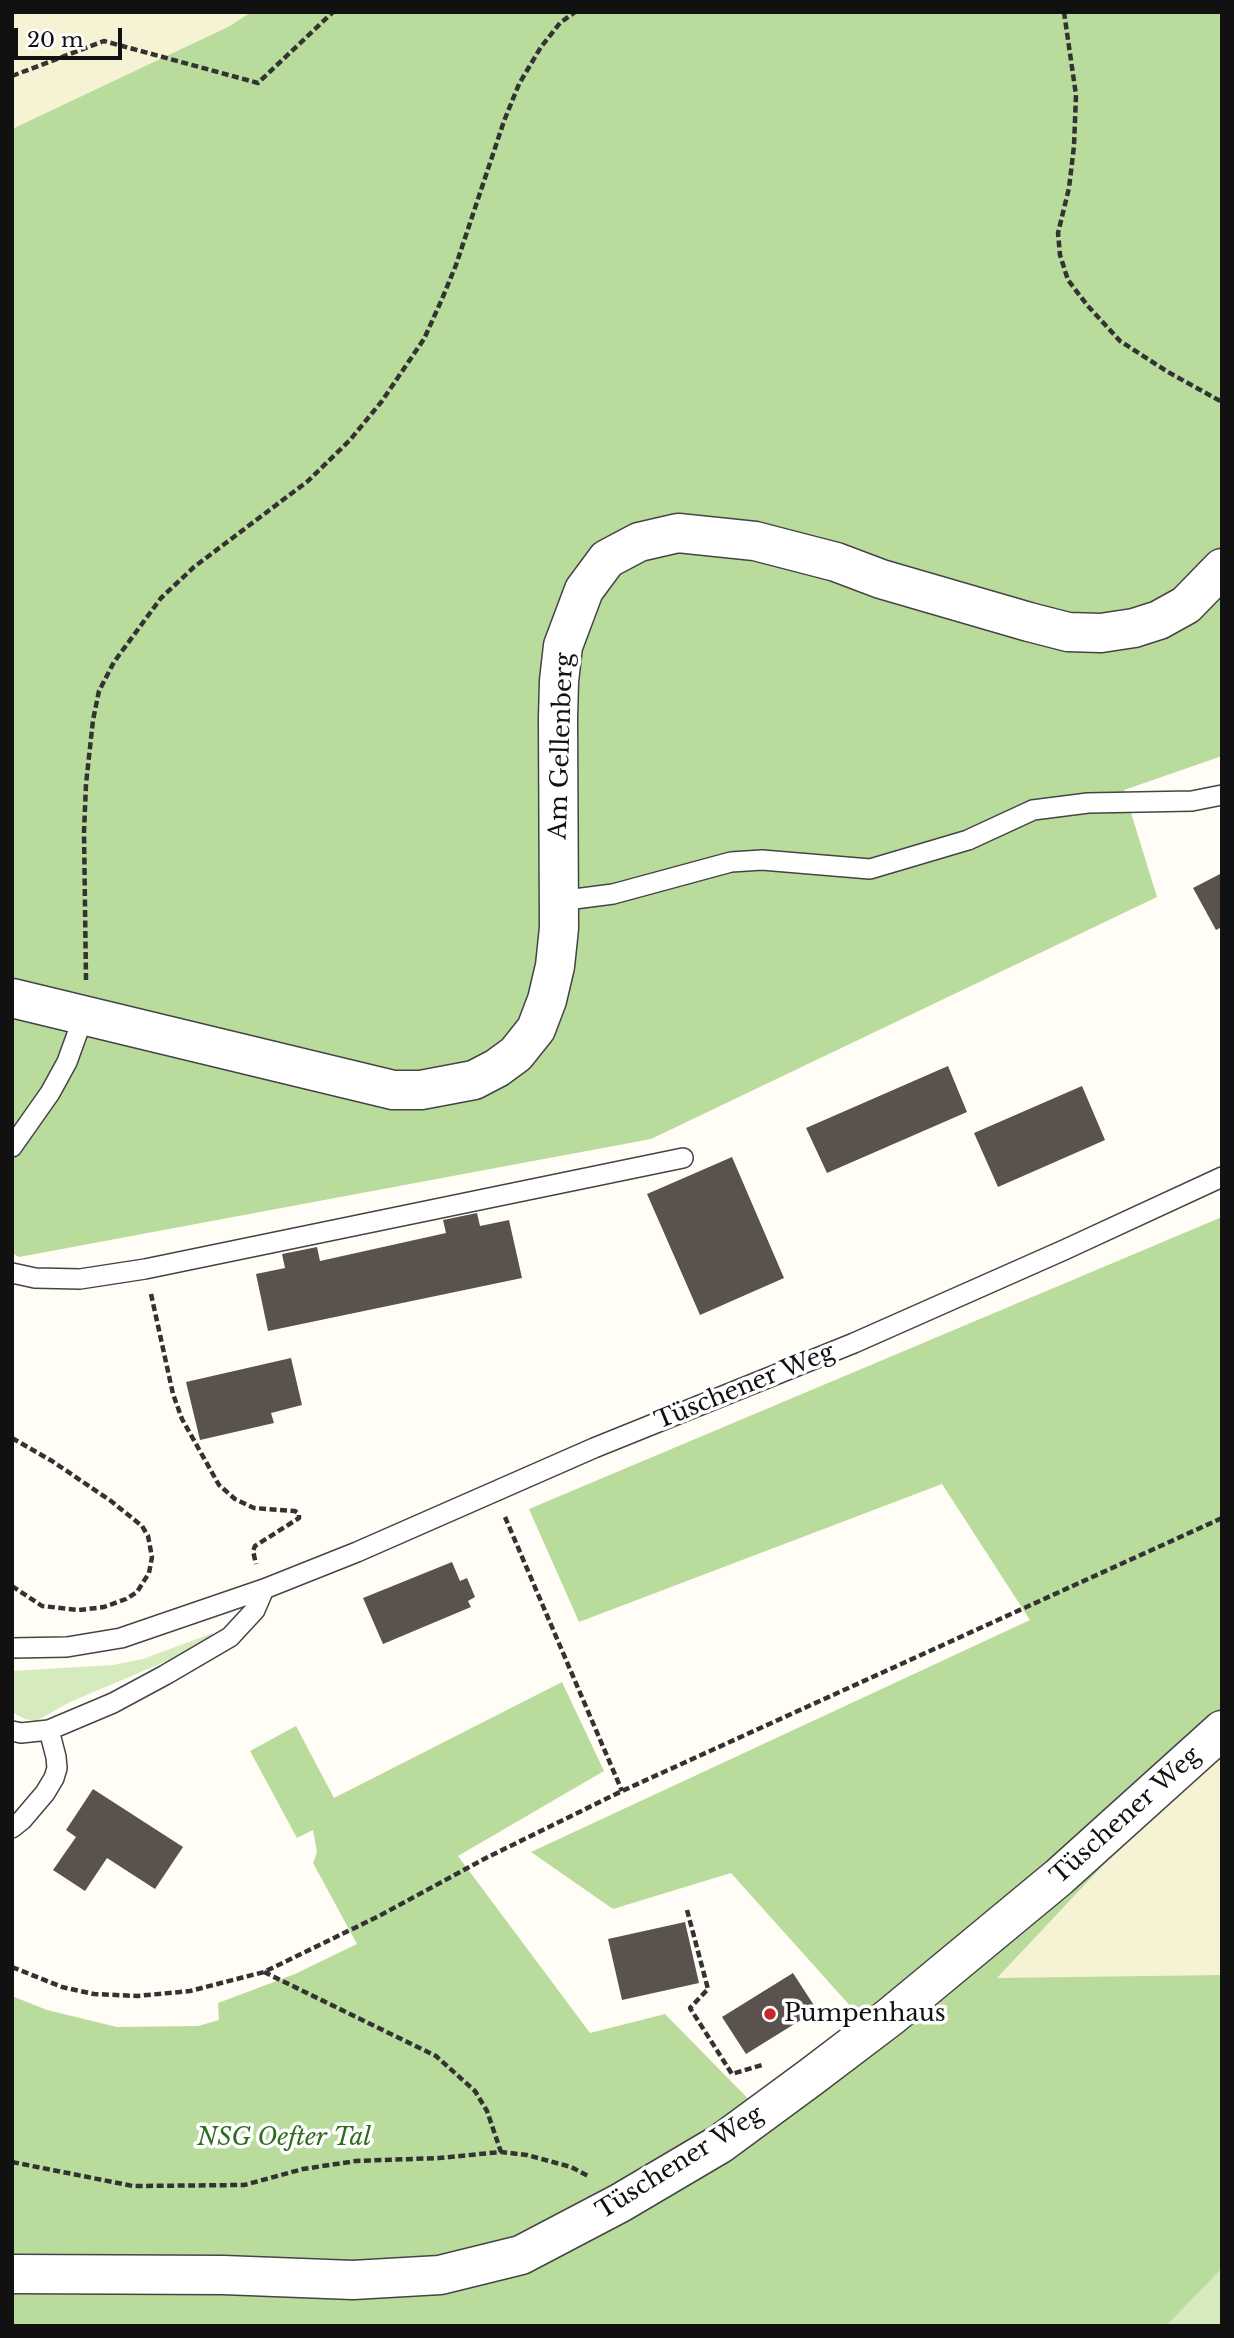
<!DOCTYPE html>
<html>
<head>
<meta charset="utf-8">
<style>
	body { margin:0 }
	#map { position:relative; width:1234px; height:2338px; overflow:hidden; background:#fffdf5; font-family:"Libre Baskerville",serif }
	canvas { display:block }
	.frame { position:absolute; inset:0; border:14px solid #111; pointer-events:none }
	.scale { position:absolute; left:14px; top:28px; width:108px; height:32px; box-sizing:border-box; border:4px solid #111; border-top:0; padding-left:9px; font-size:21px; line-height:24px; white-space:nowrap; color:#111; -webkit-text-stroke:5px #fff; paint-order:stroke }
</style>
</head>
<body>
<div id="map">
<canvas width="1234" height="2338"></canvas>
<div class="frame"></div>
<div class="scale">20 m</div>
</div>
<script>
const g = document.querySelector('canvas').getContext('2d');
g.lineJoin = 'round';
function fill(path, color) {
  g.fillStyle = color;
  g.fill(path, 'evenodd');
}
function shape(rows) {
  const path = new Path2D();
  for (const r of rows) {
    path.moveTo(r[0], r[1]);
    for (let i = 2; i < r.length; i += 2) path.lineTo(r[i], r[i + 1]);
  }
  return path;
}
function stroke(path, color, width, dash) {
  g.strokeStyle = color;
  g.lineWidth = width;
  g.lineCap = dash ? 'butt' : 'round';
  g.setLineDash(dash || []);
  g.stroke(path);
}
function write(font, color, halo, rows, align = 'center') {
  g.font = font + ' "Libre Baskerville",serif';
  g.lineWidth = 7;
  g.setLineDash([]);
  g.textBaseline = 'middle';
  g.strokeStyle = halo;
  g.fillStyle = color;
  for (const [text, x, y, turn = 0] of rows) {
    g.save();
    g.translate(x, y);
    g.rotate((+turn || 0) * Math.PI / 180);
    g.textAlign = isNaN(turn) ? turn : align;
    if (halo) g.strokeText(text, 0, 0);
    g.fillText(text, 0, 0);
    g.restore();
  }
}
fill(shape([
	[12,12,251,12,230,26,12,129],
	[1222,1739,1222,1975,996,1979]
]), '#f6f3d4');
fill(shape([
	[213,1633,207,1644,70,1702,36,1721,25,1719,12,1712,12,1671,113,1665,143,1659],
	[1222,2267,1222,2326,1166,2326]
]), '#d5ebbd');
fill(shape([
	[251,12,1222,12,1222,756,1124,790,1157,897,651,1139,19,1257,12,1253,12,129,230,26],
	[1222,1217,1222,1739,997,1978,1222,1975,1222,2268,1166,2326,12,2326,12,1996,47,2010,117,2027,198,2026,219,2020,218,2003,295,1974,357,1944,313,1863,317,1852,313,1830,297,1838,250,1751,296,1726,334,1798,562,1682,604,1771,458,1856,590,2033,665,2014,769,2120,878,2037,731,1873,613,1909,531,1852,1030,1620,942,1484,579,1622,529,1509]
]), '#b9dc9c');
fill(shape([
	[1222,873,1222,927,1216,930,1193,888],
	[948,1066,967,1112,827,1173,806,1128],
	[1082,1086,1105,1140,998,1187,974,1133],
	[732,1157,784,1278,700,1315,647,1194],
	[477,1213,480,1226,509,1220,522,1278,268,1331,256,1274,285,1268,282,1254,317,1247,320,1261,446,1233,443,1220],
	[291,1358,302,1405,271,1413,274,1423,200,1440,186,1382],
	[452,1562,460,1581,467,1578,475,1597,468,1601,471,1607,383,1644,363,1598],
	[93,1789,183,1847,155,1889,107,1858,85,1891,53,1870,76,1837,66,1830],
	[685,1922,699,1983,622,2000,608,1939],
	[793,1973,817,2010,746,2054,722,2017]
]), '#5a524d');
const service = shape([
	[559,901,613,894,731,862,762,860,870,869,968,840,1033,810,1088,803,1192,801,1222,795],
	[12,1147,50,1093,67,1062,84,1015],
	[12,1273,35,1278,80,1279,145,1269,683,1158],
	[12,1648,67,1647,121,1638,264,1589,357,1552,594,1448,854,1343,1064,1250,1222,1177],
	[12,1731,21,1733,49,1730,113,1703,165,1675,230,1637,255,1610,264,1589],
	[12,1828,22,1820,45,1793,54,1778,57,1768,56,1757,49,1730]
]);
const minor = shape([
	[12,998,393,1090,421,1090,474,1080,497,1068,516,1054,536,1029,547,1000,555,966,559,928,558,718,559,681,563,646,584,590,607,559,639,542,678,533,755,541,836,562,881,579,1029,622,1068,632,1101,633,1134,628,1159,620,1186,605,1222,568],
	[12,2274,223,2275,353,2280,440,2275,521,2255,620,2203,720,2144,811,2077,890,2017,1059,1877,1222,1730]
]);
stroke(service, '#444', 22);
stroke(minor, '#444', 41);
stroke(shape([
	[1064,12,1076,95,1074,146,1069,188,1058,233,1060,255,1068,280,1087,305,1120,341,1168,372,1222,402],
	[12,76,104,41,258,83,333,12],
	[86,980,84,832,86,784,93,720,99,691,114,662,161,598,194,567,308,481,350,440,382,401,424,339,442,299,456,265,504,121,519,84,541,47,560,23,575,12],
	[151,1294,173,1394,182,1419,219,1485,235,1499,254,1508,295,1511,299,1514,299,1518,255,1546,253,1551,256,1564],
	[12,1438,52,1461,111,1501,142,1526,148,1536,152,1557,149,1573,137,1592,126,1599,104,1607,79,1610,42,1606,12,1586],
	[505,1517,622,1791],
	[687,1910,708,1989,690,2008,732,2074,762,2065],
	[12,1967,62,1987,94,1994,137,1996,190,1991,264,1972,379,1916,486,1858,622,1791,1222,1518],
	[264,1972,436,2056,475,2091,487,2111,501,2152],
	[12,2162,133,2186,244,2185,303,2169,356,2161,439,2158,501,2152,527,2155,571,2167,590,2177]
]), '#333', 4.5, [7, 3.5]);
stroke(service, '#fff', 19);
stroke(minor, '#fff', 38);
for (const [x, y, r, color] of [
	[770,2014,7,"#c4262e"]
]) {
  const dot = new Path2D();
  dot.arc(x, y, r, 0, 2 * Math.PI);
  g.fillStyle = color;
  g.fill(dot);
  stroke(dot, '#fff', 2.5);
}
write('24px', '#111', '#fff', [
	["Am Gellenberg",562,746,-88],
	["Tüschener Weg",745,1387,-22],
	["Tüschener Weg",1126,1816,-42],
	["Tüschener Weg",680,2163,-32]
]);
write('24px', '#111', '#fff', [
	["Pumpenhaus",784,2014]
], 'left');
write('italic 24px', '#2f6b1f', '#fff', [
	["NSG Oefter Tal",284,2138]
]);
</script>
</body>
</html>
